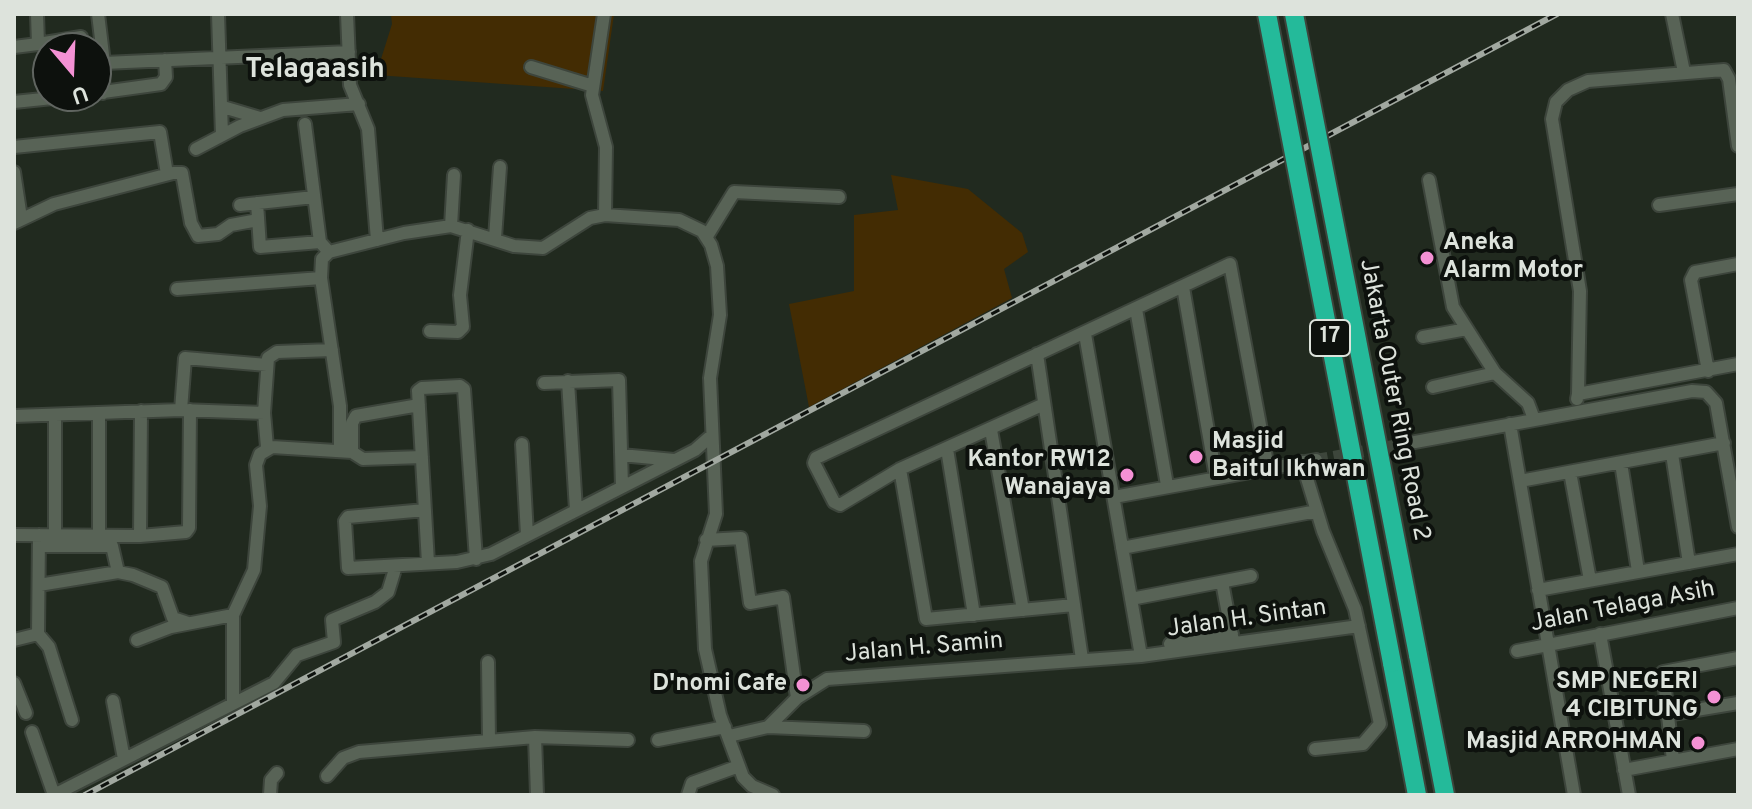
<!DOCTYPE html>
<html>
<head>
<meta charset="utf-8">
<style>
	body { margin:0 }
	#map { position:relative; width:1752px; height:809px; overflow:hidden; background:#212a1f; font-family:Overpass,sans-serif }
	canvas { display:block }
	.frame { position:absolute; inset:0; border:16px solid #dde3dc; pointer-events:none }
	.north { position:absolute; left:32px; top:32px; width:80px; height:80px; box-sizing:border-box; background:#0d110d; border:2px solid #606560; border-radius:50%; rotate:161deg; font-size:22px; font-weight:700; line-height:32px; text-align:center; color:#dde3dc }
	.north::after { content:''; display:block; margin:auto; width:28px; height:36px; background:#f491d4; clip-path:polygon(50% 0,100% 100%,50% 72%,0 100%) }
</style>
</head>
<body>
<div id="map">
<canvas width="1752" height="809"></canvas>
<div class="frame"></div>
<div class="north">U</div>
</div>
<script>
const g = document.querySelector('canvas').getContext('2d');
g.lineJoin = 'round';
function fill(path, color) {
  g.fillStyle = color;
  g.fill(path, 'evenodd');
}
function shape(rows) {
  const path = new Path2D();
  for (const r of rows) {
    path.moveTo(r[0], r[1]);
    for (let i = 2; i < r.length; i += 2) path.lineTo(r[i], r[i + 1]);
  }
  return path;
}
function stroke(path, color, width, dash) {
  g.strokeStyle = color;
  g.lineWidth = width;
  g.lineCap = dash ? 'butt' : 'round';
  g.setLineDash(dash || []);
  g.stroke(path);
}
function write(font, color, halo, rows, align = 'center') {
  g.font = font + ' Overpass,sans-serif';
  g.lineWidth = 8;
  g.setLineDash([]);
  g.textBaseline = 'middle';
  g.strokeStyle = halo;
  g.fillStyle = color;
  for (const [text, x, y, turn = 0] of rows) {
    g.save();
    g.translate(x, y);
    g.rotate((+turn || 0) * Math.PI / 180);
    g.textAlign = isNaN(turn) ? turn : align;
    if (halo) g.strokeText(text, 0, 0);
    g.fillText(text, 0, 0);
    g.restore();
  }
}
fill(shape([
	[391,14,614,14,603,91,376,75,392,24],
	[891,175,968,189,1022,233,1028,252,1004,269,1012,298,809,407,789,304,854,291,854,215,898,210]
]), '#432c03');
stroke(shape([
	[1316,460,1415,442]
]), '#3d463b', 12, [12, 6]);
const minor = shape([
	[98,14,104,63,349,52],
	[218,14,222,135],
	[347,14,350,85,368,129,377,240],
	[604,14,592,95,606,147,605,215],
	[1672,14,1684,72],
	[38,44,81,37],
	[14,47,38,44,37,14],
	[531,67,593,86],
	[96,93,161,84,166,77,165,60],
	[103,93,104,63],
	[14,102,72,96],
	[223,107,260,118],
	[305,124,320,242,329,252],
	[14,147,160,132,167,174],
	[196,149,240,126,283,110,359,104],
	[14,172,21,218],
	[1429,180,1453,307,1495,373,1528,403,1534,419],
	[257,203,260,247,320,242],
	[240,205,314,197],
	[1659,205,1738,194],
	[14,223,54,204,173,173,182,173,191,223,198,236,218,234,231,225,258,220],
	[451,226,454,175],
	[707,236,734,192,839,197],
	[495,238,500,167],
	[1183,287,1216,477],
	[177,289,321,278],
	[1136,309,1167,485],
	[430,331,458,332,463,327,460,295,468,230],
	[1085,334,1141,656],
	[1423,337,1467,329],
	[1037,354,1082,659],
	[1708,371,1691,280,1695,272,1738,264],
	[568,381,576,510],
	[544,383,619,380,622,487],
	[1433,387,1495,373],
	[1578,394,1580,291,1552,119,1556,102,1568,90,1588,81,1724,70,1729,79,1738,146],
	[1577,399,1578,394,1738,364],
	[1042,405,900,469,840,505,834,502,814,463,816,458,1230,264,1268,468],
	[181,410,185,358,267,365],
	[14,416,181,410,264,413],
	[1510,424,1574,795],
	[991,430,1023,610],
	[1415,442,1692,391,1706,392,1716,403,1738,527],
	[522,444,527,535],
	[267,447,264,413,268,358,277,352,332,350],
	[947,449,974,615],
	[340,451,340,406,321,278,322,259,329,252,404,233,451,226,514,246,543,248,590,218,605,215,679,220,702,231,711,245,717,266,720,315,710,378,716,514,701,561,705,649,720,715,743,777,752,786,773,795],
	[352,452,352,423,356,416,419,405],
	[1672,454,1689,563],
	[621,455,674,460],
	[1302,462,1323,531,1355,609,1380,724,1363,744,1315,749],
	[1621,463,1638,571],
	[900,469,926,619,1074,605],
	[1570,472,1590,580],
	[1520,481,1724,443],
	[1114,497,1316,460],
	[425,510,348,517,345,521,348,568,457,562,491,554,695,450,711,436],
	[14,535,140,536,186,532,189,528,190,410],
	[55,535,55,415],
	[99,536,99,413],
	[140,536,141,411],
	[706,540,741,538,750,603,783,597,797,698],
	[39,546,112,546,118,572],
	[1122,548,1317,511],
	[428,563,418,391,422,388,460,386,464,389,476,559],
	[1222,582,1233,641],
	[39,585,118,572,133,575,162,587,173,618,188,623],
	[1538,590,1738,554],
	[1131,599,1251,576],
	[38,634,49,647,72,720],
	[1600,634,1629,795],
	[14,640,38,634,39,535],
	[137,640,171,627,233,615],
	[1170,644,1232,634],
	[1517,651,1738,608],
	[488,662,489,740],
	[14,683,26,713],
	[113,701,124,759],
	[233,703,233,615,254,570,260,506,256,465,260,454,272,447,352,452,363,459,422,457],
	[1666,715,1738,703],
	[768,727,864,731],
	[32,732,54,795],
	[729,736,768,727,797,698,827,679,1141,656,1359,626],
	[535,737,628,740],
	[658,740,725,727],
	[1673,760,1663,672,1738,658],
	[1624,770,1738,749],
	[327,776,343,758,359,752,535,737,537,795],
	[54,795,274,683,297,655,334,642,332,620,375,602,388,592,396,566],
	[270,795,271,780,277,773],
	[688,795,692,783,739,766]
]);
const highway = shape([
	[1418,655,1445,795],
	[1392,663,1417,795]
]);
stroke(minor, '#3d453c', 16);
stroke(highway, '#3d453c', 22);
stroke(minor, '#586356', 12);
stroke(highway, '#24ba9a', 18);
const rail = shape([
	[85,795,1557,14]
]);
stroke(rail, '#a1a8a0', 6);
stroke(rail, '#0d110d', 3, [9]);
const highwayBridge = shape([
	[1267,14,1392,663],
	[1294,14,1418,655]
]);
stroke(highwayBridge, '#3d453c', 22, []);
stroke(highwayBridge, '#24ba9a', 18);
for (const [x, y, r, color] of [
	[1427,258,8,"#f491d4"],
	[1196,457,8,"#f491d4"],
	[1127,475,8,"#f491d4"],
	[803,685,8,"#f491d4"],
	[1714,697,8,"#f491d4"],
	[1698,743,8,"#f491d4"]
]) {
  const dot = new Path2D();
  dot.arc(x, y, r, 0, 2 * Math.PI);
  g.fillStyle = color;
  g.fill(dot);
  stroke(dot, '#0d110d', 3);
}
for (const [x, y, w] of [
	[1330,338,40]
]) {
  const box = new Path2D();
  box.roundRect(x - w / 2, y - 18, w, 36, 6);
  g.fillStyle = '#0d110d';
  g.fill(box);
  stroke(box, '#dde3dc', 2);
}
write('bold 22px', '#dde3dc', null, [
	["17",1330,338]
]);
write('bold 24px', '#dde3dc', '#0d110d', [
	["Aneka",1443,244,"left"],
	["Alarm Motor",1443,272,"left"],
	["Masjid",1212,443,"left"],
	["Baitul Ikhwan",1212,471,"left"],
	["Kantor RW12",1111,461],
	["Wanajaya",1111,489],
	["SMP NEGERI",1698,683],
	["4 CIBITUNG",1698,711],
	["D'nomi Cafe",787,685],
	["Masjid ARROHMAN",1682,743]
], 'right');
write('24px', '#dde3dc', '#0d110d', [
	["Jakarta Outer Ring Road 2",1393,400,79],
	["Jalan Telaga Asih",1623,608,-11],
	["Jalan H. Sintan",1247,620,-8],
	["Jalan H. Samin",924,649,-5]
]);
write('bold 28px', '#dde3dc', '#0d110d', [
	["Telagaasih",315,71]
]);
</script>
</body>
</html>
